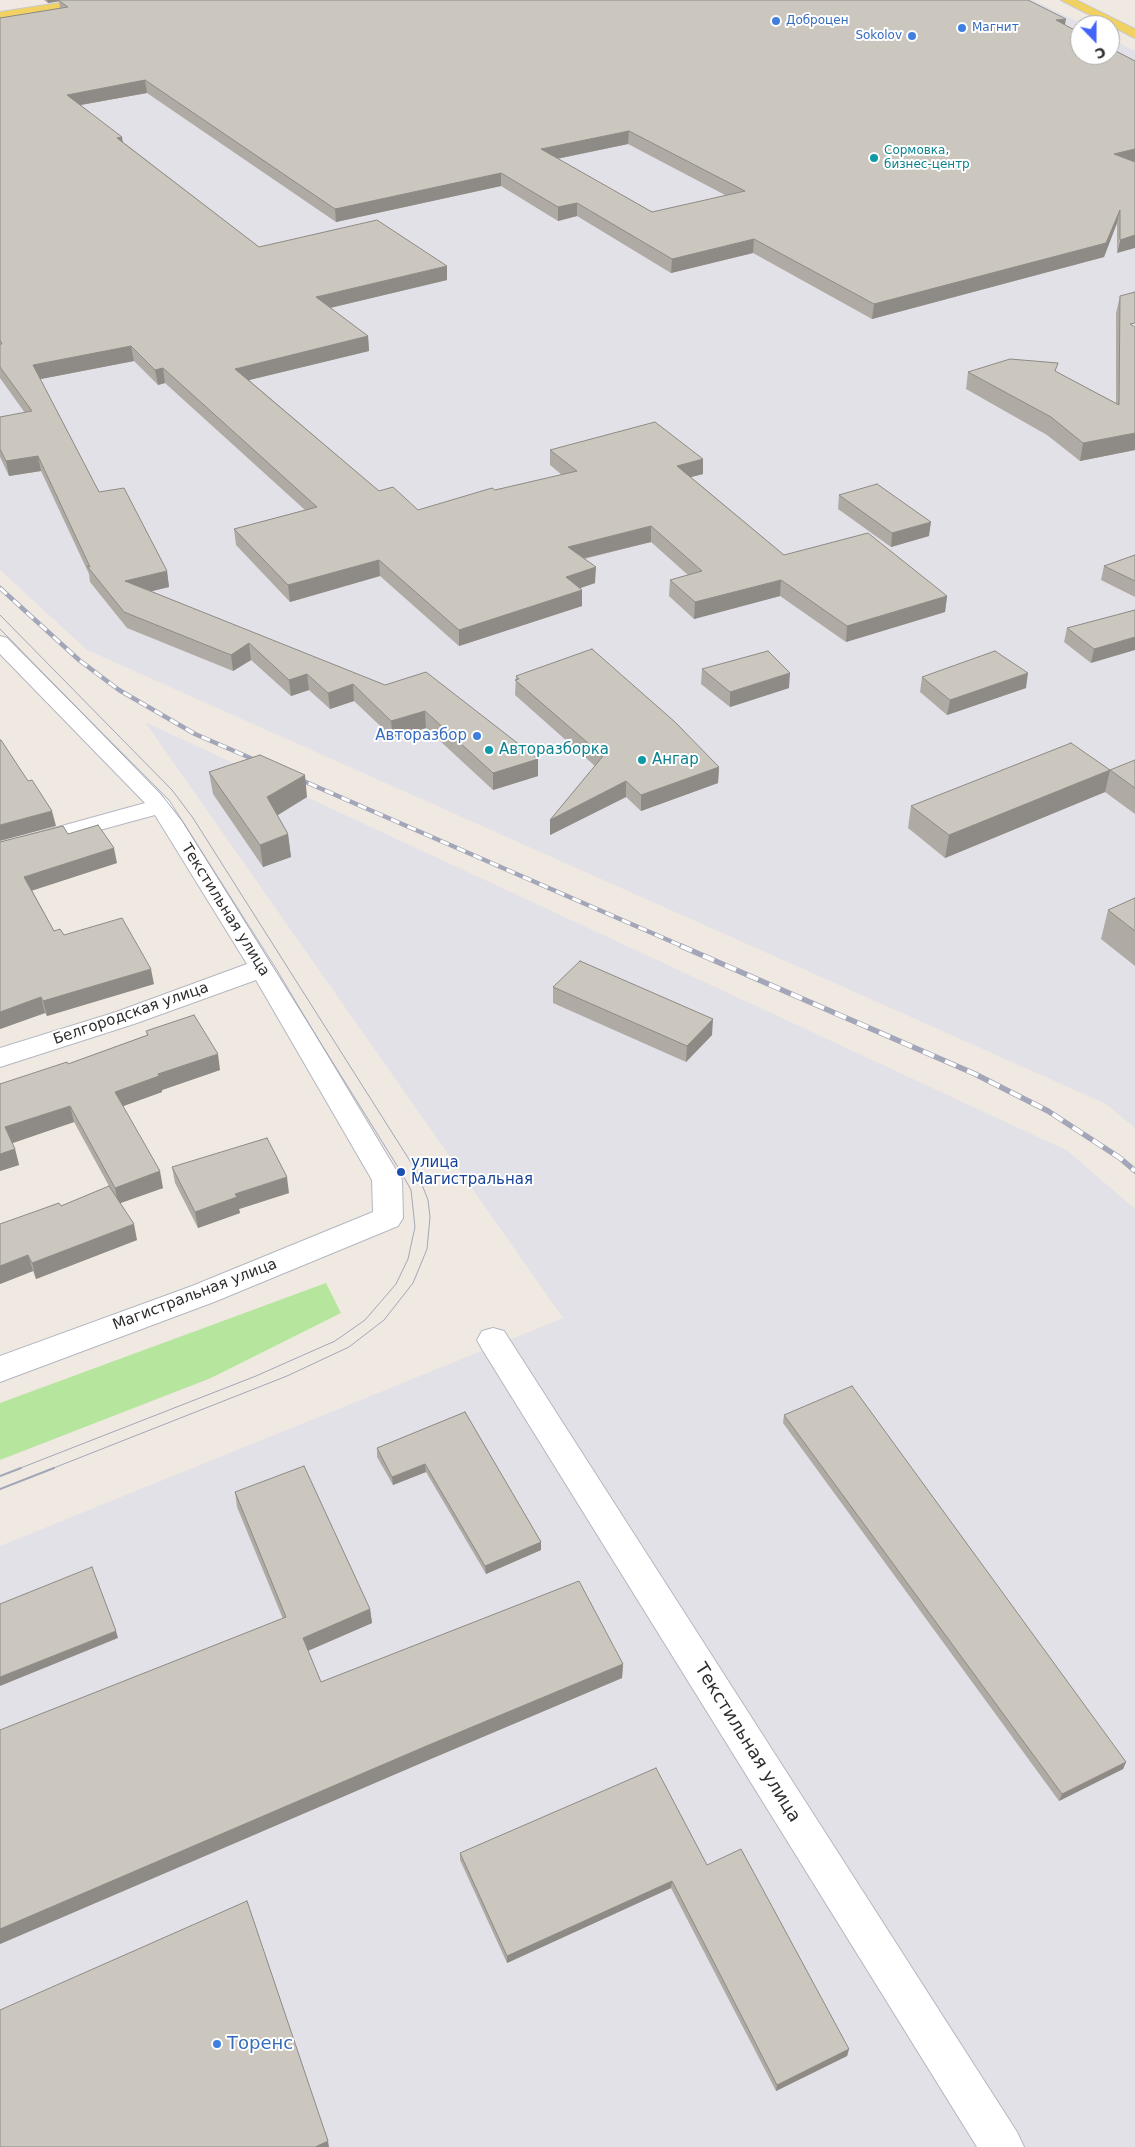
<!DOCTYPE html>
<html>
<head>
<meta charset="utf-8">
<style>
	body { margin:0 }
	#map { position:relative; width:1135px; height:2147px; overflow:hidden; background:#efe9e1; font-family:"DejaVu Sans",sans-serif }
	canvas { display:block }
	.north { position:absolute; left:1070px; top:15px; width:50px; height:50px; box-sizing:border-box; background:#fff; border:1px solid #ababab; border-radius:50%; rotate:158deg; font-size:14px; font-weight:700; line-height:20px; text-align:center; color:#2e2e2e }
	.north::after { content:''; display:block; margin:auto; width:18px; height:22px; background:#4264fb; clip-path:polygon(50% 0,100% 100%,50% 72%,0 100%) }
</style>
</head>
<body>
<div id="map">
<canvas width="1135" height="2147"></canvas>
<div class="north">С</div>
</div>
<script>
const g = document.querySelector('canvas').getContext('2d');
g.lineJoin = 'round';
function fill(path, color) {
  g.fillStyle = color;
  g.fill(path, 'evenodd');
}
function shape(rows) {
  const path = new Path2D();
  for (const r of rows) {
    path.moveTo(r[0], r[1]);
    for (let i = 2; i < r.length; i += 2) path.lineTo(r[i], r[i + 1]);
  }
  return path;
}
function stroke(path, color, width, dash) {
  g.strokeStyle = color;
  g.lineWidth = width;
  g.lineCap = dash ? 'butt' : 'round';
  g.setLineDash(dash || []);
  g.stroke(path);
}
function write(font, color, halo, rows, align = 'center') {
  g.font = font + ' "DejaVu Sans",sans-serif';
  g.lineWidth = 4;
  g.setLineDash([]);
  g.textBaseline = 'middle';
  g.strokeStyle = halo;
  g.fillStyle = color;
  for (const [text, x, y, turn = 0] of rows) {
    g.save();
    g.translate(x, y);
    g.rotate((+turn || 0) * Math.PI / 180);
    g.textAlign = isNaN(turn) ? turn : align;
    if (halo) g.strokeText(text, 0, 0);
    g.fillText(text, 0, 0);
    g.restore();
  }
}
fill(shape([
	[124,0,1034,0,1084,25,1080,25,1080,55,1110,55,1110,38,1135,51,1135,1128,1106,1104,87,650,0,570,0,20],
	[145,722,1068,1151,1135,1209,1135,2147,0,2147,0,1546,563,1318]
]), '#e3e1e8');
fill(shape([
	[326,1283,341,1313,211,1378,0,1460,0,1403]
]), '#b6e59e');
const minor = shape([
	[0,636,7,638,169,801,275,968,402,1180,403,1218,398,1226,214,1302,0,1382,0,1356,192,1286,373,1212,372,1180,256,980,134,1024,0,1067,0,1048,116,1012,247,964,155,815,0,857,0,843,145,803,0,654,0,636],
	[493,1328,504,1331,1017,2132,1024,2147,977,2147,482,1349,477,1340,482,1331,493,1328]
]);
const major = shape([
	[79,0,107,0,101,3,0,20,0,12,79,0],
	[1061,0,1076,0,1135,29,1135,38,1061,0]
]);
stroke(minor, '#b4b7c1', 2);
stroke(major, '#c9c9c9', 2);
fill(minor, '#fff');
fill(major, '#f2d163');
stroke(shape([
	[0,615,172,790,193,818,417,1172,428,1200,430,1217,427,1249,413,1283,384,1320,349,1347,287,1376,51,1469],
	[0,629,161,794,183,822,401,1172,411,1190,415,1227,408,1259,396,1284,365,1320,335,1341,256,1376,18,1469]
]), '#a3a6b8', 1);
stroke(shape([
	[0,1476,21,1468],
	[0,1489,54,1468]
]), '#a3a6b8', 2);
const railFar1 = shape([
	[0,588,79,660,119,690,195,734,262,763],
	[292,776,684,947]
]);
const rail = shape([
	[681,946,975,1074,1048,1111,1120,1158,1135,1171]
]);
stroke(railFar1, '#a3a6b8', 4.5);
stroke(rail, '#a3a6b8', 5.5);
stroke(railFar1, '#fff', 3, [9]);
stroke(rail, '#fff', 4, [12]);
fill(shape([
	[44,0,1028,0,1065,25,1135,61,1135,161,1133,161,1135,162,1117,253,1117,223,1104,257,872,319,753,253,671,273,577,216,558,221,501,186,336,222,147,93,81,105,123,142,259,247,447,280,330,308,368,336,369,351,249,380,379,491,418,510,495,490,562,475,550,465,550,450,703,459,703,474,691,477,784,555,947,596,945,612,846,642,780,596,694,619,669,596,670,580,688,575,651,542,584,559,595,583,580,588,582,590,582,606,459,646,380,576,290,602,236,545,234,529,305,510,165,383,158,385,134,361,40,379,99,492,167,571,169,587,151,591,538,759,538,776,493,790,426,728,393,738,354,701,330,709,309,690,291,696,251,660,233,671,127,628,90,582,89,574,41,471,9,476,0,457,0,417,25,413,0,378,0,18,60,8,59,1,48,3],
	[628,144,727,196,652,212,557,159],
	[1120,296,1135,450,1080,461,1047,435,966,389,968,372,1056,372,1116,403,1116,313],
	[839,495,929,536,891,547,838,509],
	[1135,555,1135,597,1101,580,1104,566],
	[1135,610,1091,663,1064,642,1067,628],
	[702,669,789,688,730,707,701,684],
	[516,676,719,767,718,783,641,811,626,797,550,835,550,820,595,766,515,695],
	[922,677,1026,688,947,715,920,692],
	[1135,760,1135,814,1105,792,945,858,908,828,911,806,1110,770],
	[209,772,307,797,277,815,288,834,291,857,263,867,213,794],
	[68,834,117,863,32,890,54,931,64,935,154,984,47,1016,45,1013,0,1029,0,842],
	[1135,898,1135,966,1101,939,1108,910],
	[553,987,712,1035,686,1062,553,1003],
	[146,1031,220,1070,162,1090,162,1092,123,1106,163,1188,120,1203,137,1240,36,1279,33,1271,0,1284,61,1206,109,1186,74,1122,12,1143,15,1149,19,1165,0,1171,0,1084,68,1064,147,1035],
	[172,1167,289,1193,239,1209,240,1213,198,1228,175,1183],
	[465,1412,541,1542,541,1550,486,1574,426,1472,393,1485,377,1457,377,1448],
	[784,1415,1126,1762,1123,1769,1059,1801,783,1423],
	[235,1492,370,1609,372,1623,308,1651,321,1682,623,1664,622,1678,426,1761,0,1944,0,1730,283,1619,237,1507],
	[460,1853,707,1865,849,2049,847,2056,776,2091,671,1888,507,1963,460,1860]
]), '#afaba4');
fill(shape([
	[47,0,67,0,48,3],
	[1066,19,1064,30,1056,20],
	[145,80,147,93,69,107,67,95],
	[629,131,628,144,541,162,541,149],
	[122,137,124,149,117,138],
	[1135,149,1135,161,1112,166,1114,154],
	[501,173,501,186,336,222,335,209],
	[577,203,577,216,558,221,558,207],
	[1120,210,1117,223,1104,257,872,319,874,304],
	[1135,235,1135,248,1117,253,1120,240],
	[754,239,753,253,671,273,672,259],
	[447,266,447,280,317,311,316,297],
	[368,336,369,351,237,383,235,369],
	[131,346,134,361,36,380,33,365],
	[163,368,165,383,158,385,155,370],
	[1135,433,1135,450,1080,461,1083,443],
	[38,456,41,471,9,476,6,461],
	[703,459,703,474,676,481,677,466],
	[931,522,929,536,891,547,892,533],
	[651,526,651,542,568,562,568,547],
	[379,560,380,576,290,602,288,585],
	[596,567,595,583,566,593,566,577],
	[167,571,169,587,128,597,125,581],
	[781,580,780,596,694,619,695,602],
	[582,590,582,606,459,646,459,630],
	[947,596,945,612,846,642,847,626],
	[1135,637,1135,650,1091,663,1094,649],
	[249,643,251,660,233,671,231,655],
	[790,673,789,688,730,707,730,692],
	[1028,673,1026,688,947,715,950,700],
	[307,674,309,690,291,696,289,680],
	[353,684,354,701,330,709,328,693],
	[425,711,426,728,393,738,391,721],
	[538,759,538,776,493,790,493,773],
	[719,767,718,783,641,811,641,795],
	[1110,770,1105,792,945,858,949,835],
	[305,775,307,797,270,820,267,797],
	[626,781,626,797,550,835,550,820],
	[52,811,56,826,0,841,0,825],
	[288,834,291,857,263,867,260,845],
	[114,848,117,863,28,892,24,877],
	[151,969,154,984,47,1016,43,1001],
	[41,997,45,1013,0,1029,0,1012],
	[713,1019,712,1035,686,1062,687,1046],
	[218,1054,220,1070,162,1090,162,1092,118,1108,115,1092,158,1074],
	[70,1106,74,1122,10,1144,5,1127],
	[15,1149,19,1165,0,1171,0,1154],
	[160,1171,163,1188,118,1204,115,1188],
	[287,1177,289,1193,239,1209,240,1213,198,1228,195,1212,235,1194],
	[134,1224,137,1240,36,1279,32,1263],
	[28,1255,33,1271,0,1284,0,1266],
	[425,1464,426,1472,393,1485,392,1477],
	[541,1542,541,1550,486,1574,485,1566],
	[370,1609,372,1623,305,1652,303,1638],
	[116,1631,118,1638,0,1686,0,1677],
	[623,1664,622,1678,426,1761,0,1944,0,1929,424,1747],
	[1126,1762,1123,1769,1059,1801,1062,1794],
	[672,1881,671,1888,507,1963,507,1956],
	[849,2049,847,2056,776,2091,777,2085],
	[328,2141,329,2147,315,2147]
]), '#8e8b86');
const building = shape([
	[58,0,1028,0,1066,19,1056,20,1080,33,1080,55,1110,55,1110,48,1135,61,1135,149,1114,154,1135,162,1135,235,1120,240,1120,210,1106,243,874,304,754,239,672,259,577,203,558,207,501,173,335,209,145,80,67,95,122,137,117,138,259,247,377,220,447,266,316,297,368,336,235,369,379,491,393,487,418,510,492,488,495,490,577,471,550,450,655,422,703,459,677,466,784,555,868,533,947,596,847,626,781,580,695,602,670,580,702,571,651,526,568,547,596,567,566,577,582,590,459,630,379,560,288,585,234,529,317,507,163,368,155,370,131,346,33,365,99,492,124,488,167,571,125,581,385,685,426,672,538,759,493,773,425,711,391,721,353,684,328,693,307,674,289,680,249,643,231,655,124,612,87,566,90,567,38,456,6,461,0,449,0,417,32,411,0,367,0,344,2,344,0,340,0,18,68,7,58,0],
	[629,131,745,191,652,212,541,149,629,131],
	[1135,292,1135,323,1130,324,1135,327,1135,433,1083,443,1051,417,968,372,1010,359,1058,363,1055,371,1119,405,1120,296,1135,292],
	[877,484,931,522,892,533,839,495,877,484],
	[1135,555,1135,581,1104,566,1135,555],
	[1135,610,1135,637,1094,649,1067,628,1135,610],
	[592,649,675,722,719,767,641,795,626,781,550,820,603,756,515,680,519,679,516,676,592,649],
	[768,651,790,673,730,692,702,669,768,651],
	[995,651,1028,673,950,700,922,677,995,651],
	[0,740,1,740,28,781,32,780,52,811,0,825,0,740],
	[1071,743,1110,770,949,835,911,806,1071,743],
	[260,755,305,775,267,797,288,834,260,845,209,772,260,755],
	[1135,760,1135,788,1110,770,1135,760],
	[98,825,114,848,24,877,54,931,60,929,64,935,122,918,151,969,43,1001,41,997,0,1012,0,842,63,826,68,834,98,825],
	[1135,898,1135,931,1108,910,1135,898],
	[580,961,713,1019,687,1046,553,987,580,961],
	[194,1015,218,1054,158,1074,159,1076,115,1092,160,1171,115,1188,70,1106,5,1127,15,1149,0,1154,0,1084,67,1062,68,1064,148,1035,146,1031,194,1015],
	[267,1138,287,1177,235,1194,237,1197,195,1212,172,1167,267,1138],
	[109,1186,134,1224,32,1263,28,1255,0,1266,0,1224,59,1203,61,1206,109,1186],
	[852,1386,1126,1762,1062,1794,784,1415,852,1386],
	[465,1412,541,1542,485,1566,425,1464,392,1477,377,1448,465,1412],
	[304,1466,370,1609,303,1638,321,1682,579,1581,623,1664,424,1747,0,1929,0,1730,286,1617,235,1492,304,1466],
	[92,1567,116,1631,0,1677,0,1604,92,1567],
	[656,1768,707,1865,741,1849,849,2049,777,2085,672,1881,507,1956,460,1853,656,1768],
	[247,1901,328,2141,315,2147,0,2147,0,2010,247,1901]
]);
fill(building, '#cbc7bf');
stroke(building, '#8e8b86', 1);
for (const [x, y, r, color] of [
	[776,21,5,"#3f7fe0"],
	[962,28,5,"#3f7fe0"],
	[912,36,5,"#3f7fe0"],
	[874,158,5,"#0f9aa8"],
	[477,736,5,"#3f7fe0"],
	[489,750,5,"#0f9aa8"],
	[642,760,5,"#0f9aa8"],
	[401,1172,5,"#1a4fb4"],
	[217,2044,5,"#3f7fe0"]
]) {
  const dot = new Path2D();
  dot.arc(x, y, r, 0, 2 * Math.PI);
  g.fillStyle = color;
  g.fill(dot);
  stroke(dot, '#fff', 2);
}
write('12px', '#366cbe', '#fff', [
	["Доброцен",786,21],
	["Магнит",972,28],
	["Sokolov",902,36,"right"]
], 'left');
write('12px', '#0d838f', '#fff', [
	["Сормовка,",884,151],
	["бизнес-центр",884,165]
], 'left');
write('15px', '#366cbe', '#fff', [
	["Авторазбор",467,736]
], 'right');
write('15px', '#0d838f', '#fff', [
	["Авторазборка",499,750],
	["Ангар",652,760]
], 'left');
write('15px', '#2e2e2e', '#fff', [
	["Текстильная улица",225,910,58],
	["Белгородская улица",131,1014,-19],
	["Магистральная улица",195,1295,-21]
]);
write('15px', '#164399', '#fff', [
	["улица",411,1163],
	["Магистральная",411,1180]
], 'left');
write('18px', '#2e2e2e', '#fff', [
	["Текстильная улица",747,1743,58]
]);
write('18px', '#366cbe', '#fff', [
	["Торенс",227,2044]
], 'left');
</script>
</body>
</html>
